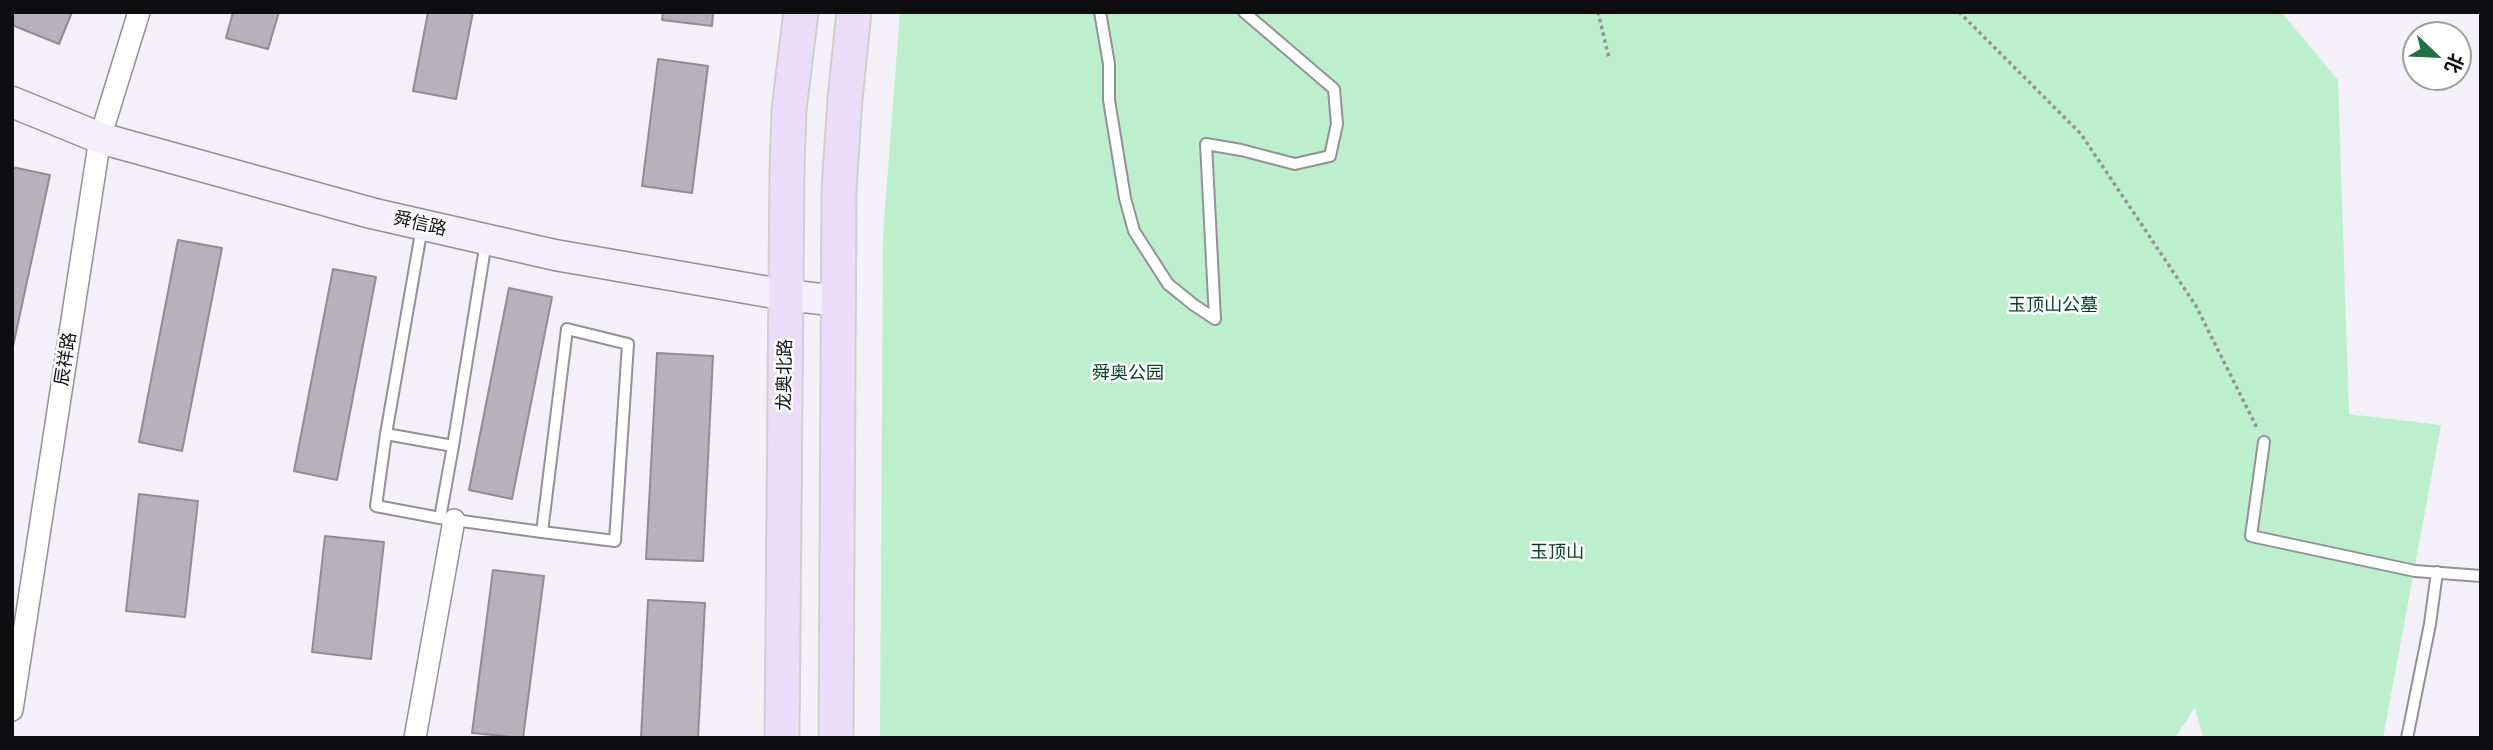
<!DOCTYPE html>
<html>
<head>
<meta charset="utf-8">
<style>
	body { margin:0 }
	#map { position:relative; width:2493px; height:750px; overflow:hidden; background:#f3f0f8; font-family:Quicksand,"Noto Sans SC",sans-serif }
	canvas { display:block }
	.frame { position:absolute; inset:0; border:14px solid #0e0d10; pointer-events:none }
	.north { position:absolute; left:2402px; top:21px; width:70px; height:70px; box-sizing:border-box; background:#fff; border:2px solid #9f9e9f; border-radius:50%; rotate:113deg; font-size:19px; font-weight:700; line-height:28px; text-align:center; color:#0e0d10 }
	.north::after { content:''; display:block; margin:auto; width:24px; height:32px; background:#1f7143; clip-path:polygon(50% 0,100% 100%,50% 72%,0 100%) }
</style>
</head>
<body>
<div id="map">
<canvas width="2493" height="750"></canvas>
<div class="frame"></div>
<div class="north">北</div>
</div>
<script>
const g = document.querySelector('canvas').getContext('2d');
g.lineJoin = 'round';
function fill(path, color) {
  g.fillStyle = color;
  g.fill(path, 'evenodd');
}
function shape(rows) {
  const path = new Path2D();
  for (const r of rows) {
    path.moveTo(r[0], r[1]);
    for (let i = 2; i < r.length; i += 2) path.lineTo(r[i], r[i + 1]);
  }
  return path;
}
function stroke(path, color, width, dash) {
  g.strokeStyle = color;
  g.lineWidth = width;
  g.lineCap = dash ? 'butt' : 'round';
  g.setLineDash(dash || []);
  g.stroke(path);
}
function write(font, color, halo, rows, align = 'center') {
  g.font = font + ' Quicksand,"Noto Sans SC",sans-serif';
  g.lineWidth = 5;
  g.setLineDash([]);
  g.textBaseline = 'middle';
  g.strokeStyle = halo;
  g.fillStyle = color;
  for (const [text, x, y, turn = 0] of rows) {
    g.save();
    g.translate(x, y);
    g.rotate((+turn || 0) * Math.PI / 180);
    g.textAlign = isNaN(turn) ? turn : align;
    if (halo) g.strokeText(text, 0, 0);
    g.fillText(text, 0, 0);
    g.restore();
  }
}
fill(shape([
	[900,12,2281,12,2338,80,2349,414,2441,425,2383,738,2203,738,2195,707,2175,738,880,738,883,235]
]), '#bcefcb');
const building = shape([
	[12,12,72,12,59,44,12,25,12,12],
	[233,12,279,12,268,49,226,38,233,12],
	[428,12,473,12,456,99,413,91,428,12],
	[663,12,713,12,712,26,662,20,663,12],
	[658,59,708,66,692,193,642,186,658,59],
	[12,167,50,175,12,351,12,167],
	[178,240,222,248,182,451,139,442,178,240],
	[333,269,376,277,337,480,294,471,333,269],
	[509,288,552,297,512,499,469,490,509,288],
	[657,353,713,356,703,561,646,559,657,353],
	[139,494,198,501,185,617,126,611,139,494],
	[325,536,384,542,371,659,312,652,325,536],
	[493,570,544,576,523,738,472,733,493,570],
	[648,600,705,603,698,738,641,738,648,600]
]);
fill(building, '#b6b2ba');
stroke(building, '#908d95', 2);
const lane = shape([
	[1100,12,1109,64,1109,100,1125,198,1134,231,1168,284,1194,305,1215,319],
	[422,227,386,434,453,446,486,242],
	[1215,319,1206,144,1241,150,1295,164,1330,156,1337,124,1334,89,1244,12],
	[386,434,376,506,440,518,453,446],
	[2264,442,2251,536,2415,571,2481,576],
	[440,518,542,532,615,541,628,344,567,329,542,532],
	[2407,738,2430,624,2437,572]
]);
const street = shape([
	[12,710,100,138,139,12],
	[415,738,454,520]
]);
const secondary = shape([
	[12,102,100,138,371,213,555,255,786,295,839,301]
]);
const primary = shape([
	[782,738,787,170,789,110,801,12],
	[836,738,839,189,845,99,854,12]
]);
stroke(lane, '#939098', 14);
stroke(street, '#939098', 24);
stroke(secondary, '#939098', 33);
stroke(primary, '#cfcfcf', 37);
stroke(shape([
	[1598,12,1609,58],
	[1959,12,2081,134,2196,306,2257,428]
]), '#959399', 3.5, [3.5, 3.5]);
stroke(lane, '#fff', 10);
stroke(street, '#fff', 21);
stroke(secondary, '#f4eefd', 30);
stroke(primary, '#e9ddfa', 33);
write('18px', '#0e0d10', '#fff', [
	["舜信路",420,224,13],
	["辰祥路",66,359,-81],
	["龙奥北路",785,375,-89]
]);
write('18px', '#064022', '#fff', [
	["玉顶山公墓",2053,306],
	["舜奥公园",1128,374],
	["玉顶山",1557,553]
]);
</script>
</body>
</html>
